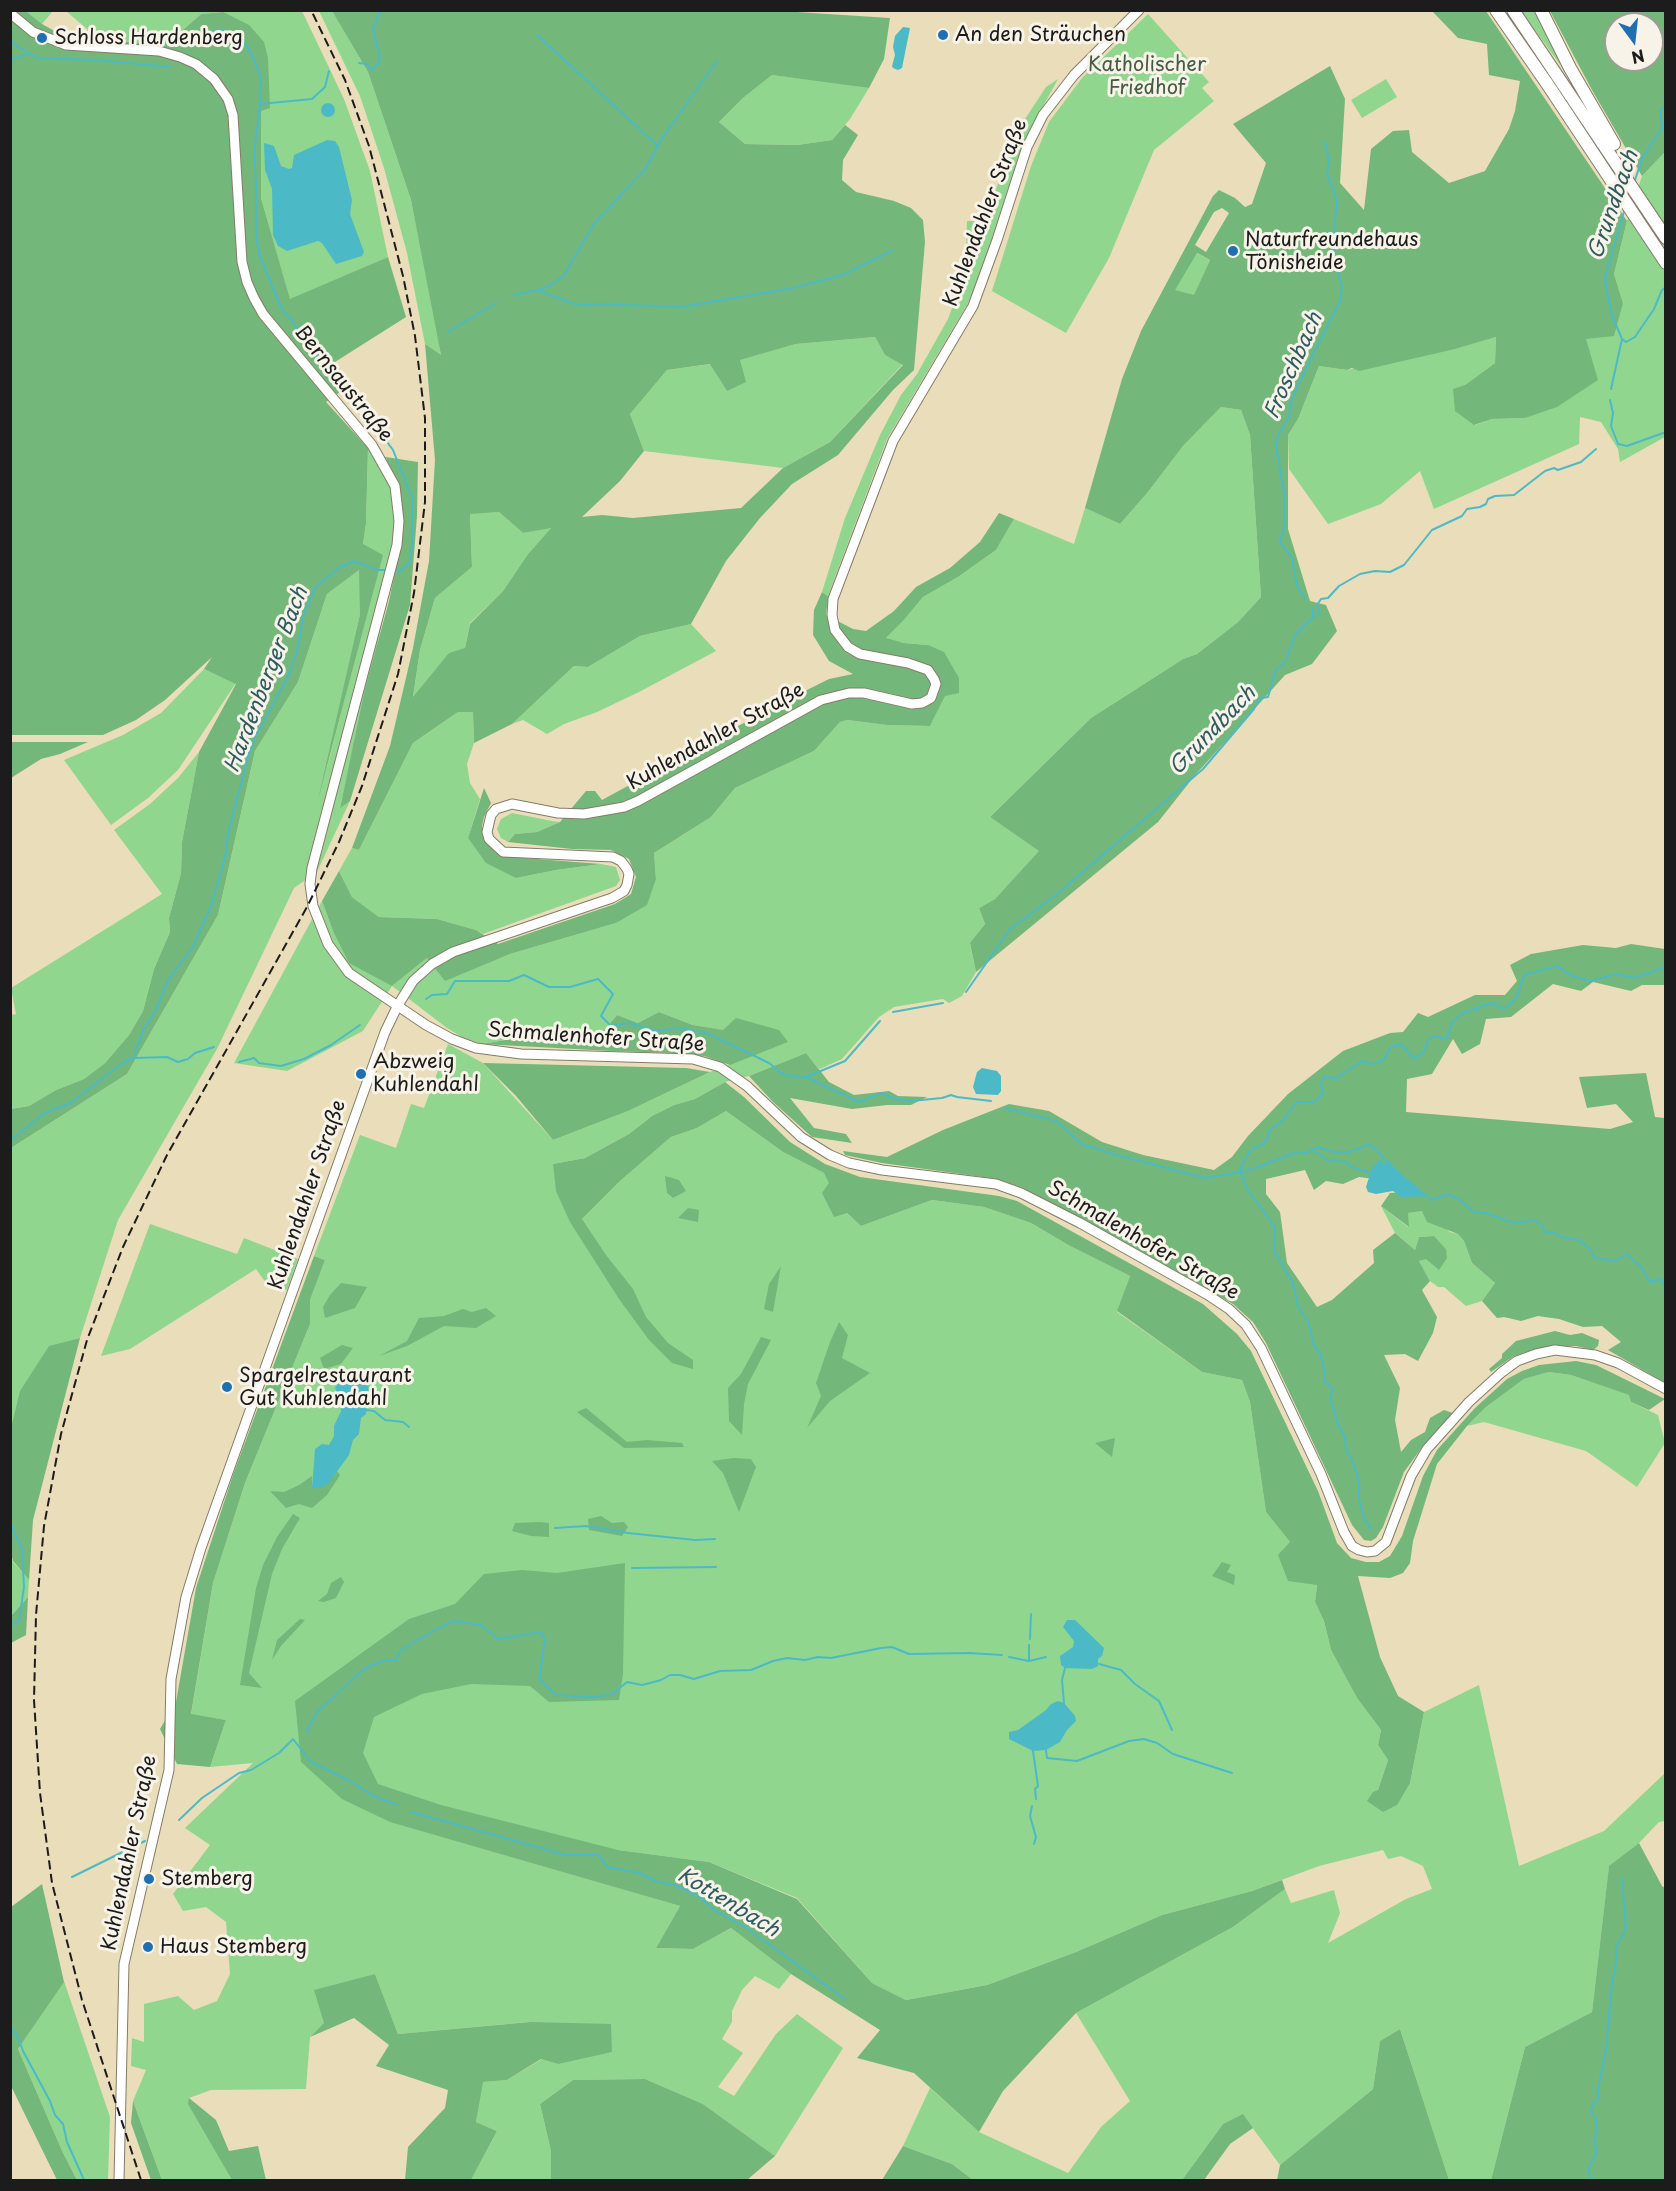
<!DOCTYPE html>
<html>
<head>
<meta charset="utf-8">
<style>
	body { margin:0 }
	#map { position:relative; width:1676px; height:2191px; overflow:hidden; background:#eaddb9; font-family:"Playpen Sans",sans-serif }
	canvas { display:block }
	.frame { position:absolute; inset:0; border:12px solid #1c1c1c; pointer-events:none }
	.north { position:absolute; left:1604px; top:12px; width:60px; height:60px; box-sizing:border-box; background:#f7f3e8; border:2px solid #9f9d96; border-radius:50%; rotate:165deg; font-size:16px; font-weight:700; line-height:24px; text-align:center; color:#1c1c1c }
	.north::after { content:''; display:block; margin:auto; width:21px; height:27px; background:#1f6fb2; clip-path:polygon(50% 0,100% 100%,50% 72%,0 100%) }
</style>
</head>
<body>
<div id="map">
<canvas width="1676" height="2191"></canvas>
<div class="frame"></div>
<div class="north">N</div>
</div>
<script>
const g = document.querySelector('canvas').getContext('2d');
g.lineJoin = 'round';
function fill(path, color) {
  g.fillStyle = color;
  g.fill(path, 'evenodd');
}
function shape(rows) {
  const path = new Path2D();
  for (const r of rows) {
    if (r.length === 3) {
      path.moveTo(r[0] + r[2], r[1]);
      path.arc(r[0], r[1], r[2], 0, 2 * Math.PI);
      continue;
    }
    path.moveTo(r[0], r[1]);
    for (let i = 2; i < r.length; i += 2) path.lineTo(r[i], r[i + 1]);
  }
  return path;
}
function stroke(path, color, width, dash) {
  g.strokeStyle = color;
  g.lineWidth = width;
  g.lineCap = dash ? 'butt' : 'round';
  g.setLineDash(dash || []);
  g.stroke(path);
}
function write(font, color, halo, rows, align = 'center') {
  g.font = font + ' "Playpen Sans",sans-serif';
  g.lineWidth = 6;
  g.setLineDash([]);
  g.textBaseline = 'middle';
  g.strokeStyle = halo;
  g.fillStyle = color;
  for (const [text, x, y, turn = 0] of rows) {
    g.save();
    g.translate(x, y);
    g.rotate((+turn || 0) * Math.PI / 180);
    g.textAlign = isNaN(turn) ? turn : align;
    if (halo) g.strokeText(text, 0, 0);
    g.fillText(text, 0, 0);
    g.restore();
  }
}
fill(shape([
	[26,11,53,11,42,24],
	[66,11,302,11,344,99,370,171,388,257,290,300,261,198,261,111,223,12,201,14,174,38,153,43,101,41],
	[319,11,332,11,368,72,411,200,436,322,441,356,425,344,407,253,384,168,360,96],
	[1521,11,1536,11,1565,65,1562,67],
	[1148,14,1209,82,1202,88,1214,101,1154,150,1109,258,1066,333,992,291,1031,166,1049,122,1082,78],
	[772,75,823,81,869,88,850,119,832,140,797,145,745,144,719,122,743,98],
	[1058,79,1030,130,977,283,967,305,887,439,828,596,822,592,845,518,880,435,901,395,917,374,948,319,959,289,966,250,967,221,985,221,1005,163,1025,119,1046,87],
	[1386,79,1397,97,1362,118,1351,100],
	[1665,152,1665,437,1620,462,1618,449,1601,422,1580,417,1579,444,1434,509,1420,471,1381,504,1328,524,1289,469,1288,435,1298,419,1319,366,1347,370,1454,349,1496,337,1495,363,1465,385,1475,425,1492,419,1525,418,1585,339,1623,303,1614,274,1627,221,1642,176],
	[1196,253,1210,260,1194,296,1174,290],
	[875,337,885,355,903,364,830,442,783,468,644,451,630,414,667,370,711,364,727,391,739,360,796,344],
	[1221,407,1241,410,1250,435,1261,597,1238,622,1197,654,1183,659,1091,718,990,817,1040,851,995,899,979,908,985,924,970,944,976,972,962,996,949,1003,943,999,894,1007,879,1017,842,1059,822,1068,819,1069,806,1053,749,1076,725,1082,695,1099,674,1105,652,1116,629,1134,585,1158,553,1164,582,1219,620,1181,671,1137,697,1128,726,1111,783,1152,824,1173,847,1213,861,1226,932,1200,984,1207,1031,1223,1070,1246,1130,1276,1117,1312,1202,1372,1242,1380,1250,1402,1266,1512,1290,1542,1317,1585,1315,1602,1324,1621,1331,1650,1357,1698,1381,1730,1378,1745,1388,1760,1378,1790,1410,1783,1424,1712,1479,1685,1519,1866,1604,1831,1665,1773,1665,1821,1659,1822,1639,1843,1609,1867,1592,2012,1525,2047,1491,2180,1449,2180,1400,2029,1380,2041,1373,2089,1280,2165,1243,2115,1223,2124,1182,2180,973,2180,952,2164,903,2146,930,2088,979,2132,1068,2173,1101,2127,1130,2101,1076,2013,1233,1927,1285,1889,1291,1903,1334,1890,1340,1913,1328,1943,1406,1899,1432,1889,1423,1866,1401,1856,1388,1859,1383,1850,1319,1866,1252,1891,1162,1915,1076,1952,987,1985,906,2000,872,1983,797,1898,709,1862,618,1850,430,1833,680,1906,656,1948,693,1949,731,1928,791,1974,779,1989,755,1976,742,1990,732,2011,732,2022,722,2039,743,2053,718,2087,734,2096,776,2034,797,2014,843,2048,775,2156,703,2104,645,2079,573,2080,540,2104,551,2151,551,2180,471,2180,497,2131,476,2122,482,2082,507,2080,542,2059,558,2064,529,2022,398,2034,375,1974,310,2037,306,2089,211,2090,189,2098,232,2180,162,2180,133,2101,146,2070,131,2066,132,2038,144,2042,144,2004,178,1996,194,2010,217,2001,230,1974,226,1922,206,1907,183,1911,173,1894,210,1845,185,1828,253,1763,210,1767,226,1720,191,1715,213,1583,245,1483,310,1324,310,1300,325,1260,314,1256,360,1135,396,1148,411,1104,424,1108,448,1044,483,1063,553,1140,628,1111,710,1072,787,1042,693,1025,659,1012,638,1023,617,1015,605,1030,575,1034,535,1035,482,1044,462,1037,447,1028,392,986,363,1031,287,1071,234,1063,322,901,333,931,392,986,427,958,482,965,510,954,616,923,656,879,654,853,711,817,735,788,814,751,840,722,847,720,887,725,930,726,945,695,928,645,904,643,885,639,904,620,923,597,958,577,996,550,1014,519,1074,544,1085,508,1120,524,1148,492,1183,446],
	[368,448,386,457,404,528,340,807,350,801,317,872,294,888,217,1049,118,1220,80,1338,49,1347,11,1428,11,1148,127,1074,218,915,255,751,298,682,327,594,360,569,360,614,325,775,365,621,363,544,366,524],
	[499,512,523,533,552,527,528,554,503,591,470,623,465,648,413,698,420,650,435,598,472,567,470,513],
	[691,624,716,651,639,692,597,712,564,724,547,734,523,720,512,724,574,666,588,667,640,636],
	[204,669,236,683,178,770,148,798,111,825,64,760,123,735,161,713],
	[458,712,473,712,474,743,467,764,470,783,480,799,468,838,516,878,556,870,601,864,616,867,620,880,616,886,483,934,476,930,437,919,379,917,352,897,339,871,352,848,359,850,413,743],
	[199,752,182,842,181,873,169,918,170,932,154,969,143,1011,129,1035,105,1063,84,1079,56,1090,29,1106,11,1109,11,1015,16,1014,11,988,162,894,114,830,150,804,178,778],
	[512,813,552,821,560,822,537,832,515,834,508,842,501,838,497,829,501,819],
	[1381,1206,1408,1227,1407,1213,1422,1211,1450,1232,1458,1234,1464,1241,1472,1263,1495,1283,1482,1301,1466,1306,1444,1287,1438,1287,1430,1281,1419,1261,1446,1249,1433,1236,1419,1237,1415,1250,1395,1233],
	[150,1224,237,1254,244,1238,298,1259,287,1290,266,1283,256,1269,130,1349,101,1356],
	[1549,1372,1571,1375,1630,1395,1631,1402,1658,1415,1665,1443,1637,1487,1586,1451,1484,1422,1467,1426,1486,1407,1524,1379],
	[10,1553,13,1562,29,1580,28,1597,11,1616],
	[64,1981,110,2117,108,2180,77,2180,63,2153,18,2049]
]), '#91d68f');
fill(shape([
	[11,11,26,11,42,24,69,39,81,39,87,30,102,41,153,43,174,38,201,14,223,12,249,25,264,42,268,58,270,108,261,111,261,198,290,299,388,257,406,317,335,362,350,385,326,402,368,448,366,524,363,544,383,555,318,800,360,614,359,570,327,594,298,682,255,751,218,915,127,1074,11,1148,11,1109,29,1106,56,1090,84,1079,105,1063,129,1035,143,1011,154,969,170,932,169,918,181,873,182,842,199,752,236,684,204,669,212,657,165,700,136,720,103,735,11,735],
	[781,11,890,18,884,59,869,88,772,75,743,98,719,122,745,144,797,145,832,140,845,125,858,135,843,160,842,180,856,192,894,201,911,208,923,220,925,242,914,370,893,390,838,455,792,484,760,518,726,561,691,624,640,636,588,667,574,666,512,724,474,743,473,712,458,712,413,743,359,850,352,848,390,746,413,648,429,561,435,460,425,344,441,355,411,200,368,72,332,11],
	[875,337,885,355,903,365,830,442,783,468,741,508,633,518,602,515,582,517,620,481,644,451,630,414,667,370,710,364,727,391,746,382,740,360,796,344],
	[499,512,523,533,551,528,528,554,503,591,470,624,465,648,449,653,413,697,420,650,435,598,472,567,470,514],
	[1432,11,1486,11,1627,221,1614,274,1623,303,1614,336,1586,339,1598,380,1557,407,1525,418,1492,419,1474,425,1455,411,1453,389,1465,385,1495,363,1496,337,1455,349,1359,371,1352,368,1347,370,1319,366,1298,419,1288,435,1288,529,1310,601,1326,605,1337,631,1312,664,1285,675,1196,774,1158,822,976,972,970,943,985,924,979,908,995,899,1039,851,990,817,1091,718,1183,659,1197,654,1238,622,1261,597,1250,435,1241,410,1221,407,1183,446,1148,492,1120,524,1085,508,1122,379,1141,331,1213,196,1219,190,1235,198,1245,207,1252,204,1266,163,1233,124,1330,66,1345,99,1340,183,1364,210,1371,149,1393,131,1409,130,1412,152,1449,183,1485,171,1509,129,1515,111,1520,81,1489,75,1487,44,1458,38],
	[1222,208,1229,213,1206,252,1195,245,1214,212],
	[1197,253,1210,260,1194,295,1175,290],
	[1550,11,1665,11,1665,152,1642,176,1592,90],
	[1616,24,1652,24,1652,60,1616,60],
	[386,457,418,462,417,516,410,605,350,801,340,808,365,689,389,601,404,528],
	[999,513,1014,519,996,550,958,577,923,597,904,620,886,638,904,643,928,645,944,652,959,678,959,693,945,696,930,726,887,725,847,720,840,722,814,751,735,788,711,817,654,853,656,879,647,905,616,923,510,954,445,981,427,958,392,986,349,963,333,931,322,901,339,871,352,897,379,917,437,919,476,930,498,944,615,904,631,894,636,877,629,859,611,850,572,849,508,842,515,834,537,832,560,822,586,791,595,791,602,800,777,705,829,679,853,674,829,661,813,635,814,610,822,592,828,596,826,615,853,629,866,631,894,611,916,587,950,568,980,542],
	[11,742,88,742,60,754,41,759,11,778],
	[484,788,491,803,484,817,482,826,485,840,495,852,501,856,511,857,601,864,556,870,516,878,486,863,468,838],
	[1631,944,1665,949,1665,985,1642,985,1631,991,1593,982,1581,991,1553,984,1511,1017,1486,1019,1480,1044,1462,1054,1453,1039,1432,1074,1407,1079,1406,1112,1610,1129,1633,1122,1616,1104,1587,1108,1579,1077,1646,1073,1655,1117,1665,1118,1665,1383,1608,1350,1621,1342,1602,1326,1583,1327,1559,1319,1538,1316,1521,1321,1504,1317,1497,1318,1482,1301,1495,1283,1472,1263,1464,1241,1458,1234,1427,1222,1422,1211,1408,1213,1409,1227,1381,1206,1390,1193,1406,1192,1394,1167,1383,1166,1375,1179,1359,1177,1343,1184,1326,1181,1314,1190,1305,1170,1266,1179,1266,1194,1280,1212,1287,1263,1317,1307,1332,1300,1374,1263,1373,1250,1395,1233,1415,1250,1419,1237,1434,1236,1446,1249,1447,1258,1439,1270,1426,1259,1419,1261,1430,1281,1422,1290,1437,1317,1433,1333,1418,1361,1405,1354,1384,1355,1400,1388,1395,1420,1401,1452,1411,1440,1425,1432,1430,1418,1444,1410,1453,1413,1423,1446,1404,1472,1383,1527,1376,1538,1371,1541,1364,1540,1352,1525,1266,1343,1253,1322,1233,1304,1023,1188,997,1179,882,1163,845,1155,843,1151,887,1157,943,1130,1009,1104,1049,1111,1102,1142,1143,1155,1214,1170,1232,1157,1248,1136,1288,1094,1343,1051,1390,1033,1403,1032,1418,1013,1428,1017,1475,995,1505,995,1517,981,1510,965,1531,954,1583,945,1616,948],
	[659,1012,693,1025,723,1030,736,1018,779,1030,788,1042,730,1065,704,1056,674,1053,612,1051,482,1044,535,1035,575,1034,605,1030,617,1015,638,1023],
	[806,1053,829,1082,854,1095,889,1091,898,1096,927,1097,911,1105,887,1105,852,1109,790,1098,814,1128,846,1134,852,1143,812,1137,773,1102,749,1076],
	[483,1063,686,1068,710,1072,628,1111,553,1140,516,1096],
	[725,1082,744,1097,790,1142,825,1164,860,1177,999,1196,1017,1201,1203,1304,1237,1334,1251,1351,1318,1491,1337,1543,1351,1558,1366,1562,1379,1562,1390,1556,1402,1536,1423,1476,1437,1450,1475,1408,1507,1379,1522,1371,1539,1365,1576,1361,1596,1365,1665,1399,1649,1410,1631,1402,1629,1395,1571,1375,1549,1372,1524,1379,1486,1407,1467,1426,1437,1464,1413,1541,1410,1563,1403,1573,1390,1578,1358,1576,1380,1657,1398,1696,1424,1712,1410,1783,1397,1805,1383,1812,1367,1801,1373,1792,1378,1790,1388,1760,1378,1745,1381,1730,1357,1698,1331,1650,1324,1621,1315,1602,1317,1585,1288,1581,1278,1555,1290,1542,1266,1512,1250,1402,1242,1380,1202,1372,1117,1311,1130,1276,1070,1246,1031,1223,984,1207,932,1200,861,1226,847,1213,834,1217,822,1193,829,1183,824,1173,783,1152,726,1111,697,1128,671,1137,620,1181,582,1219,606,1255,633,1289,646,1317,668,1343,693,1360,693,1369,672,1363,649,1340,619,1299,570,1222,556,1191,553,1164,585,1158,629,1134,652,1116,674,1105,695,1099],
	[665,1176,679,1180,686,1191,673,1198,667,1193],
	[688,1208,699,1210,698,1222,678,1218],
	[314,1256,325,1260,310,1300,310,1324,245,1483,213,1583,191,1714,226,1720,210,1767,177,1764,160,1729,176,1702,196,1588,233,1475],
	[781,1266,773,1312,764,1309,769,1284],
	[341,1283,367,1287,355,1308,325,1318,323,1307,330,1295],
	[486,1308,496,1316,476,1328,444,1326,407,1346,379,1356,407,1341,419,1318,444,1316,463,1309,472,1312],
	[839,1322,848,1335,842,1358,870,1373,830,1401,807,1428,821,1396,816,1383,830,1342],
	[1555,1331,1570,1335,1582,1333,1599,1340,1598,1346,1593,1350,1576,1346,1556,1346,1535,1349,1514,1356,1491,1372,1489,1369,1502,1358,1502,1354,1516,1341],
	[761,1337,771,1340,748,1384,744,1404,742,1435,729,1421,728,1388,741,1374],
	[80,1338,33,1520,29,1580,13,1561,11,1553,11,1428,20,1391,49,1346],
	[342,1345,353,1348,341,1364,324,1369,320,1358],
	[586,1408,627,1442,647,1440,682,1443,684,1447,624,1448,577,1412],
	[1115,1438,1112,1457,1095,1443],
	[734,1458,751,1459,756,1467,739,1512,723,1473,712,1461],
	[336,1470,340,1475,327,1495,312,1508,299,1504,286,1508,270,1491,284,1492,299,1485,312,1476,312,1487,335,1475],
	[293,1514,300,1518,282,1549,272,1574,249,1673,262,1688,240,1685,256,1588,263,1565,277,1537],
	[601,1516,612,1523,624,1522,628,1527,622,1536,589,1530,588,1519],
	[540,1522,549,1523,549,1537,531,1536,512,1531,515,1523],
	[1222,1562,1231,1565,1227,1572,1235,1575,1234,1585,1212,1576],
	[625,1563,623,1674,619,1700,549,1702,530,1686,471,1684,422,1694,374,1717,363,1753,378,1784,441,1805,618,1850,709,1862,797,1899,872,1983,906,2000,987,1985,1076,1952,1162,1915,1252,1891,1282,1880,1285,1889,1233,1927,1076,2013,1003,2091,979,2132,914,2073,857,2058,880,2030,791,1974,731,1928,693,1949,656,1948,680,1906,390,1822,342,1799,301,1762,295,1701,409,1619,455,1604,484,1574,522,1570,557,1573],
	[341,1577,344,1582,336,1598,324,1602,318,1601,327,1594,331,1583],
	[28,1597,26,1635,11,1643,11,1616],
	[300,1619,305,1620,281,1646,272,1660,277,1640],
	[1639,1843,1662,1886,1665,1888,1665,2180,1491,2180,1525,2047,1592,2012,1609,1866],
	[42,1884,64,1982,18,2049,63,2153,77,2180,57,2180,11,2086,11,1907],
	[375,1974,398,2034,530,2022,611,2024,612,2052,558,2064,541,2059,507,2080,483,2082,476,2122,497,2131,471,2180,405,2180,408,2147,445,2108,448,2090,376,2066,389,2045,354,2018,310,2037,324,2023,314,1990],
	[1400,2029,1449,2180,1277,2180,1280,2165,1373,2089,1380,2041],
	[645,2079,703,2104,775,2156,747,2180,551,2180,551,2151,540,2104,573,2080],
	[189,2098,216,2120,229,2151,258,2146,266,2180,232,2180,188,2104],
	[133,2101,162,2180,151,2180,131,2123],
	[1243,2114,1253,2128,1230,2144,1204,2180,1182,2180,1223,2124],
	[903,2146,952,2164,973,2180,882,2180]
]), '#74b77a');
fill(shape([
	[903,27,910,28,902,68,898,70,893,68,892,66,895,55,893,47,895,36],
	[328,110,7],
	[327,140,335,141,339,147,352,200,350,214,364,252,362,256,336,264,322,243,318,241,287,251,278,246,273,235,272,189,265,170,264,143,274,146,281,166,289,169,292,168,294,155],
	[982,1068,997,1071,1001,1076,1001,1091,998,1095,976,1094,973,1087,977,1072],
	[1380,1160,1385,1164,1387,1162,1427,1196,1401,1197,1393,1191,1376,1194,1368,1192,1366,1187,1372,1168],
	[359,1371,369,1382,366,1414,361,1418,359,1434,353,1440,349,1455,328,1484,320,1488,312,1488,315,1449,322,1444,329,1445,334,1436,334,1426,341,1411,340,1399,335,1388,342,1378],
	[1067,1620,1075,1620,1104,1648,1102,1656,1098,1659,1098,1666,1092,1669,1065,1668,1061,1665,1060,1656,1073,1647,1074,1641,1063,1627],
	[1058,1701,1064,1703,1075,1716,1076,1721,1067,1730,1060,1742,1046,1750,1033,1751,1009,1739,1009,1732,1018,1730,1046,1710,1051,1704]
]), '#4cbac6');
stroke(shape([
	[537,35,658,146],
	[10,39,17,46,37,58,96,60,170,67],
	[190,41,204,34,221,30,241,36,250,51,261,77,260,104,254,154,256,182,256,233,259,254,282,310,293,321,307,345,371,420,393,450,412,497,412,545,409,564,400,571,392,570],
	[10,60,27,54],
	[359,63,367,64,372,70,378,64,380,57,373,29,381,10],
	[260,104,312,99,325,87,329,71],
	[1634,183,1642,159,1662,128,1660,111,1666,105],
	[539,289,550,286,564,275,594,224,646,168,663,137,717,61],
	[514,295,537,290,577,305,602,304,681,307,793,288,843,275,893,250],
	[448,332,496,303],
	[1622,339,1626,342,1635,337,1654,309,1662,290,1666,287],
	[1611,389,1622,339,1611,313,1605,278,1625,208],
	[1610,400,1613,413,1611,426,1618,444,1627,446,1666,432],
	[1305,598,1298,589,1291,556,1280,542,1284,527,1284,494,1276,444,1277,437,1289,417,1291,402,1298,385,1340,301,1342,287,1335,261,1333,241,1337,200,1327,174,1329,160,1325,143],
	[1312,607,1313,616],
	[966,992,1010,929,1056,895,1203,769,1254,709,1258,701,1261,698,1268,697,1276,669,1285,663,1295,635,1312,618,1320,613,1317,605,1321,599,1328,598,1339,586,1360,574,1375,571,1390,572,1404,565,1432,530,1462,516,1467,509,1480,507,1486,504,1488,499,1495,496,1514,495,1545,471,1554,468,1558,470,1581,462,1596,449],
	[426,999,432,995,447,994,455,981,509,981,524,975,549,987,570,987,598,979,613,994,601,1016,611,1026,629,1023,656,1031,681,1028,709,1034,769,1063,784,1075,806,1077,859,1102,881,1093,895,1099,911,1101,942,1098,951,1095,957,1097,991,1101],
	[893,1012,943,1003],
	[135,1058,167,1057,178,1062,188,1059,195,1053,214,1047],
	[239,1062,254,1058,259,1063,281,1066,304,1059,331,1045,360,1025],
	[806,1077,845,1061,880,1021],
	[1005,1108,1056,1121,1082,1144,1113,1154,1205,1178,1247,1171,1294,1153,1307,1153,1317,1147,1334,1152,1349,1152,1370,1144,1401,1175],
	[10,1141,46,1112,71,1103,121,1064,133,1058,144,1029,156,1010,168,980,193,947,211,906,225,858,228,833,249,754,256,735,287,679,297,652,303,617,315,588,337,569,354,561,378,570,386,570],
	[1314,1151,1327,1160,1347,1162,1350,1166,1370,1173],
	[1238,1173,1247,1156,1253,1148,1260,1146,1267,1140,1270,1130,1282,1121,1297,1102,1314,1102,1323,1094,1321,1084,1324,1077,1337,1078,1362,1061,1371,1064,1383,1061,1390,1048,1401,1044,1414,1059,1425,1050,1428,1040,1435,1036,1447,1039,1452,1022,1464,1013,1492,1003,1504,1009,1516,999,1524,975,1557,966,1572,976,1591,981,1617,974,1634,978,1666,967],
	[1241,1173,1247,1189,1275,1227,1274,1251,1293,1283,1298,1307,1308,1321,1314,1346,1320,1353,1325,1373,1324,1381,1333,1389,1330,1397,1338,1425,1345,1437,1346,1451,1351,1458,1358,1476,1359,1499,1364,1518,1371,1529],
	[1408,1181,1432,1200,1448,1194,1460,1200,1475,1213,1485,1213,1514,1223,1535,1220,1542,1225,1545,1232,1553,1232,1561,1237,1579,1240,1589,1248,1595,1258,1616,1261,1627,1254,1641,1267,1650,1282,1661,1279,1666,1289],
	[366,1410,374,1411,385,1420,403,1422,409,1427],
	[10,1522,22,1550,24,1587,19,1621,10,1625],
	[555,1528,586,1526,628,1533,695,1540,715,1539],
	[632,1568,716,1567],
	[1030,1639,1031,1614],
	[1029,1645,1029,1661],
	[1009,1657,1029,1661,1046,1657],
	[1099,1664,1121,1670,1135,1684,1159,1701,1172,1730],
	[1064,1703,1062,1680,1065,1668],
	[306,1732,318,1711,364,1669,382,1661,396,1660,400,1651,438,1628,455,1621,481,1625,498,1639,541,1632,545,1639,539,1679,556,1695,589,1697,611,1695,627,1682,642,1685,661,1680,670,1675,680,1675,694,1679,720,1671,751,1670,773,1661,787,1658,805,1660,818,1657,831,1658,881,1648,892,1647,909,1654,969,1653,1002,1655],
	[1046,1750,1047,1758,1077,1761,1129,1741,1144,1739,1157,1743,1173,1754,1232,1773],
	[1033,1751,1038,1786,1035,1789,1036,1799],
	[1032,1806,1030,1816,1036,1837,1034,1844],
	[411,1812,566,1855,598,1855,608,1867,640,1873,655,1881,675,1885,700,1897,714,1910,745,1927,846,2000],
	[179,1820,202,1798,239,1773,251,1770,279,1753,293,1739,311,1762,350,1781,372,1795,397,1805],
	[72,1877,145,1841],
	[10,2027,17,2035,23,2051,50,2101,55,2115,63,2124,67,2142,84,2180],
	[1592,2180,1588,2169,1596,2154,1595,2138,1597,2129,1596,2119,1591,2112,1593,2103,1598,2099,1598,2089,1606,2049,1612,1983,1616,1963,1616,1947,1626,1929,1622,1878]
]), '#4cbac6', 2);
const secondary = shape([
	[10,13,33,32,66,45,159,51,180,57,196,64,214,79,228,99,233,115,242,262,247,282,254,298,263,314,372,445,395,486,399,521,397,545,312,868,310,884,313,906,328,944,349,973,426,1025,452,1039,476,1048,521,1054,693,1059,720,1067,747,1086,801,1137,830,1155,849,1163,882,1170,996,1184,1021,1193,1080,1223,1208,1295,1229,1309,1246,1325,1261,1348,1321,1474,1344,1532,1352,1546,1359,1550,1367,1552,1375,1551,1386,1542,1411,1476,1427,1449,1469,1402,1502,1372,1517,1361,1536,1354,1555,1350,1595,1355,1618,1363,1666,1389],
	[119,2180,124,1964,169,1770,171,1679,186,1597,201,1548,385,1032,398,1005,413,981,432,964,453,952,612,898,624,891,627,885,629,874,627,869,621,861,613,857,503,852,489,839,487,832,491,815,496,809,512,804,558,813,584,814,624,807,638,801,821,700,849,693,864,693,912,704,922,703,931,698,936,684,934,679,928,670,908,663,860,654,848,647,835,630,832,615,833,599,893,441,973,306,997,240,1027,147,1043,115,1074,75,1139,10]
]);
const highway = shape([
	[1496,10,1548,85,1666,263],
	[1513,10,1666,238],
	[1541,10,1570,68,1614,144]
]);
stroke(secondary, '#837c6a', 11);
stroke(highway, '#837c6a', 14);
stroke(secondary, '#fff', 9);
stroke(highway, '#fff', 12);
stroke(shape([
	[141,2180,82,2000,52,1883,40,1793,34,1700,36,1615,44,1526,61,1434,87,1340,123,1247,167,1155,307,907,339,842,362,786,398,674,414,593,425,502,425,418,415,336,403,276,369,146,345,80,311,10]
]), '#1c1c1c', 2, [9, 4.5]);
for (const [x, y, r, color] of [
	[943,35,6,"#1f6fb2"],
	[42,38,6,"#1f6fb2"],
	[1233,251,6,"#1f6fb2"],
	[361,1074,6,"#1f6fb2"],
	[227,1387,6,"#1f6fb2"],
	[149,1879,6,"#1f6fb2"],
	[148,1947,6,"#1f6fb2"]
]) {
  const dot = new Path2D();
  dot.arc(x, y, r, 0, 2 * Math.PI);
  g.fillStyle = color;
  g.fill(dot);
  stroke(dot, '#f7f3e8', 2);
}
write('20px', '#1c1c1c', '#f7f3e8', [
	["An den Sträuchen",955,35],
	["Schloss Hardenberg",54,38],
	["Naturfreundehaus",1245,240],
	["Tönisheide",1245,263],
	["Abzweig",373,1062],
	["Kuhlendahl",373,1085],
	["Spargelrestaurant",239,1376],
	["Gut Kuhlendahl",239,1399],
	["Stemberg",161,1879],
	["Haus Stemberg",160,1947]
], 'left');
write('20px', '#455d44', '#f7f3e8', [
	["Katholischer",1147,65],
	["Friedhof",1147,88]
]);
write('20px', '#1c1c1c', '#f7f3e8', [
	["Kuhlendahler Straße",986,213,-69],
	["Bernsaustraße",343,384,51],
	["Kuhlendahler Straße",716,737,-29],
	["Schmalenhofer Straße",596,1038,4],
	["Kuhlendahler Straße",308,1195,-71],
	["Schmalenhofer Straße",1143,1241,30],
	["Kuhlendahler Straße",130,1853,-78]
]);
write('italic 21px', '#2f5b60', '#f7f3e8', [
	["Grundbach",1614,205,-71],
	["Froschbach",1294,366,-66],
	["Hardenberger Bach",267,680,-69],
	["Grundbach",1213,731,-46],
	["Kottenbach",728,1903,31]
]);
</script>
</body>
</html>
